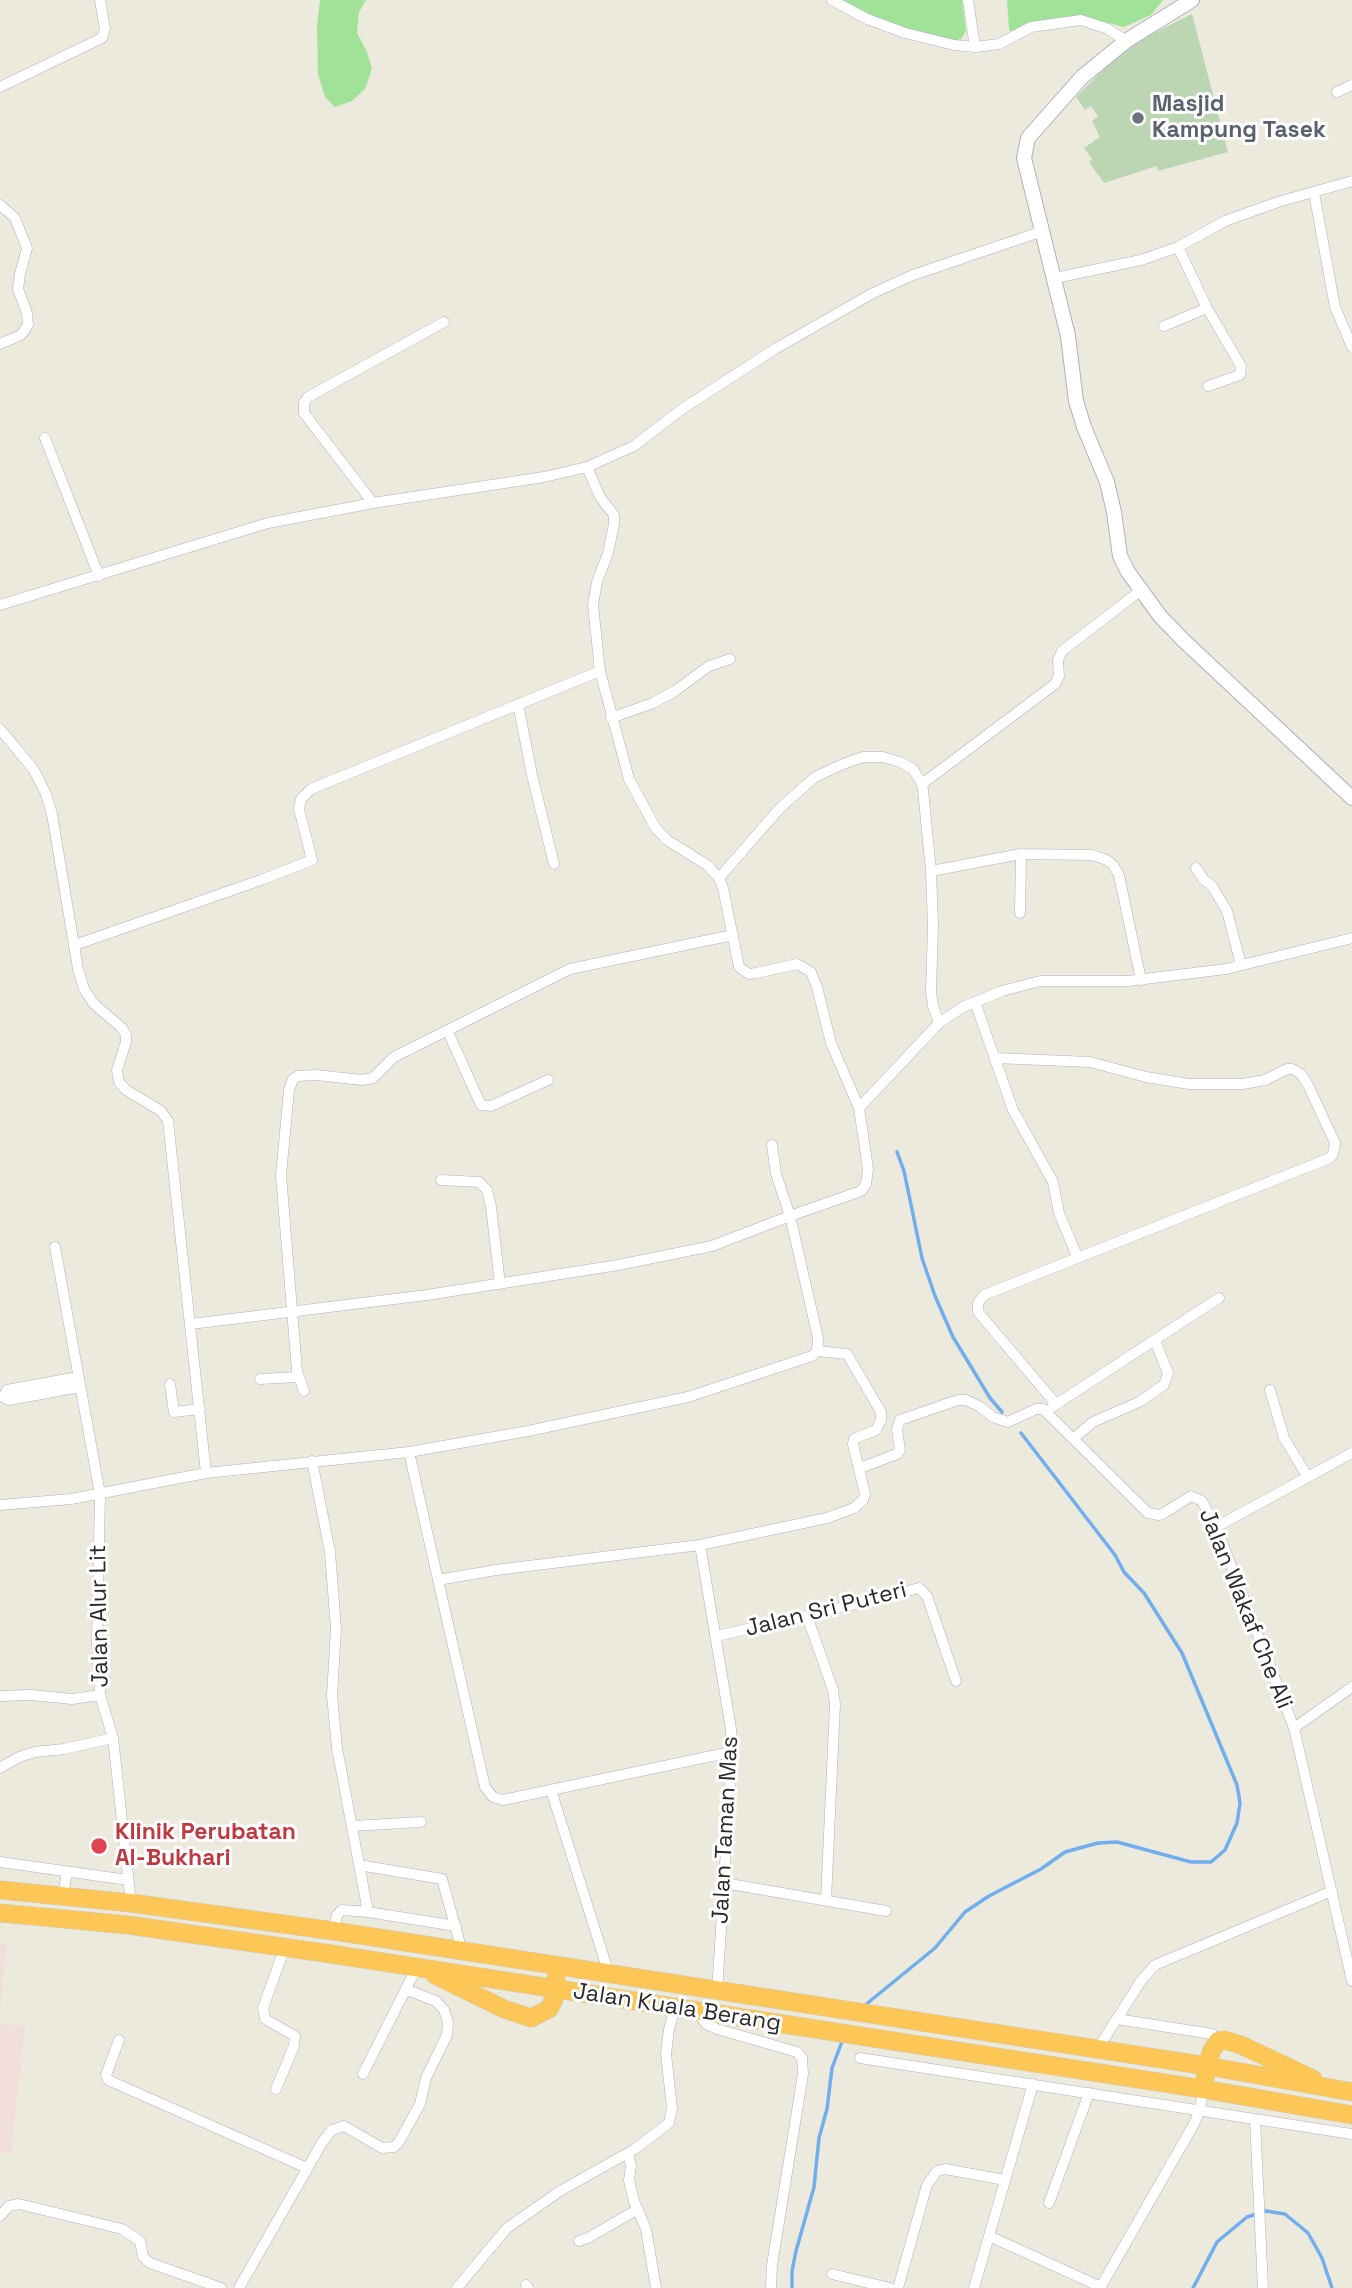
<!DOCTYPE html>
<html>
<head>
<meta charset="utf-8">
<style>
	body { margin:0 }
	canvas { display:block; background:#ece9dd }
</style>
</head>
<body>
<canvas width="1352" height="2288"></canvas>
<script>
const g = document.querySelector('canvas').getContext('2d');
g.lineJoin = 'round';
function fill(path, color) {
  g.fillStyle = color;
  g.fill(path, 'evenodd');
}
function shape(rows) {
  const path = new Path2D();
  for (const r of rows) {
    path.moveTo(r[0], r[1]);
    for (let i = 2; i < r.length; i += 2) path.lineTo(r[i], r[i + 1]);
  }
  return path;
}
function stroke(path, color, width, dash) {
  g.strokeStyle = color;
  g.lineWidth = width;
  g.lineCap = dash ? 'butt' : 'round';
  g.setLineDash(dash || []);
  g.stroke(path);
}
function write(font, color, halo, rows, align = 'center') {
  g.font = font + ' "Space Grotesk",sans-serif';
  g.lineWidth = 6;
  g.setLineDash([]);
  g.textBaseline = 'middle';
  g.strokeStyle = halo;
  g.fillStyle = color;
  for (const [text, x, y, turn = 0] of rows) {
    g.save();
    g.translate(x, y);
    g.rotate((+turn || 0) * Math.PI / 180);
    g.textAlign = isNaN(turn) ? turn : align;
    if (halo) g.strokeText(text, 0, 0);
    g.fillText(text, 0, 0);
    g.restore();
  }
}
fill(shape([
	[0,1944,7,1944,0,2009],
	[0,2024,25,2026,11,2154,0,2153]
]), '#f3dfda');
fill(shape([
	[320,0,366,0,359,12,357,33,367,52,372,69,365,89,352,101,335,107,325,97,318,74,317,26],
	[841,0,962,0,966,31,961,39,955,40,914,31,871,16],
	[1007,0,1163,0,1151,15,1124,27,1085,17,1071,17,1041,21,1026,25,1012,33,1009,29]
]), '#a1e299');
fill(shape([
	[1192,14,1228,152,1158,171,1157,166,1104,183,1089,162,1092,159,1084,148,1100,137,1092,121,1098,116,1091,106,1085,110,1076,97,1114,59,1138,41]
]), '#bcd6b4');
stroke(shape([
	[897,1152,904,1171,922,1258,935,1296,953,1337,990,1398,1002,1412],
	[864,2006,935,1948,965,1912,989,1896,1041,1869,1065,1852,1098,1843,1117,1842,1191,1862,1211,1862,1225,1850,1237,1823,1240,1803,1237,1785,1182,1653,1144,1593,1124,1572,1115,1555,1021,1433],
	[792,2288,792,2271,796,2251,814,2187,819,2138,827,2109,832,2068,843,2039],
	[1193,2288,1217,2242,1247,2217,1266,2211,1285,2214,1308,2233,1322,2258,1332,2288]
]), '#70aeed', 3.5);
const street = shape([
	[832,0,867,19,905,33,954,45,975,47,999,44,1031,27,1081,20,1108,29,1126,41],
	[968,0,975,47],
	[0,87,102,38,105,29,100,0],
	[1337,92,1352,85],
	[1314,193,1335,307,1352,347],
	[0,205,15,218,27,248,20,274,18,289,27,313,28,325,21,335,0,344],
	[1178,247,1207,308,1241,366,1240,375,1208,386],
	[1055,278,1141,260,1178,247,1225,221,1278,202,1352,181],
	[1164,326,1207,308],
	[45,438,99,576],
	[373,503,304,413,304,403,308,397,444,322],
	[0,605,268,523,373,503,544,477,587,467,634,446,682,409,775,349,873,293,913,275,1043,231],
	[518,704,532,775,554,864],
	[611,718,653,703,675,691,709,666,730,659],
	[0,729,34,770,46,794,52,814,78,969,84,989,94,1004,122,1028,126,1035,126,1042,117,1070,119,1082,126,1090,161,1111,168,1121,206,1473],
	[922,784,1055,684,1059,676,1058,660,1062,651,1140,591],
	[1196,868,1203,879,1212,886,1227,911,1241,965],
	[931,871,1021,854,1092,855,1107,860,1113,865,1119,875,1141,980],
	[719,878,780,808,815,777,843,764,863,757,883,757,900,762,913,769,922,784,923,790,931,871,933,925,931,991,933,1006,939,1023],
	[1020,913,1021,854],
	[75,945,261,880,312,860,299,809,301,799,311,789,600,671],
	[975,1002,1013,1110,1053,1182,1059,1213,1077,1256],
	[448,1032,481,1105,491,1106,548,1080],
	[995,1058,1090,1062,1146,1077,1189,1084,1243,1084,1265,1080,1287,1069,1292,1069,1301,1074,1308,1085,1335,1143,1333,1154,1330,1158,984,1295,978,1303,978,1312,1056,1404],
	[859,1108,939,1023,963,1007,1002,991,1040,981,1128,981,1226,969,1352,938],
	[441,1180,479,1182,487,1190,491,1207,500,1284],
	[55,1247,100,1494,97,1643,100,1695,113,1738,131,1903],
	[191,1324,427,1295,618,1265,712,1246,790,1216,776,1174,772,1145],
	[78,1377,7,1390,3,1397,9,1400,80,1387],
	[260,1379,298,1377],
	[170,1384,174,1412,200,1409],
	[1270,1390,1284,1438,1307,1476],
	[304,1391,297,1371,281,1175,289,1090,293,1079,298,1076,316,1075,362,1080,373,1078,394,1057,570,969,733,935],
	[1052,1407,1219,1298],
	[1073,1439,1093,1422,1139,1402,1164,1385,1168,1373,1155,1341],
	[409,1452,485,1787,493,1797,503,1800,731,1752],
	[312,1461,330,1552,336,1629,332,1695,337,1748,368,1912],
	[860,1468,897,1454,900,1450,897,1430,900,1420,958,1400,966,1400,979,1406,993,1417,1008,1422,1036,1409,1043,1409,1148,1513,1159,1515,1164,1513,1191,1496,1202,1501,1216,1527,1294,1728,1352,1981],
	[0,1505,71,1499,206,1473,409,1452,528,1431,688,1397,812,1356,817,1351,818,1338,790,1216,861,1191,866,1184,868,1169,859,1108,831,1043,817,987,811,972,797,964,756,973,749,974,739,967,723,888,719,878,707,865,667,840,655,827,629,779,600,671,593,605,597,582,608,553,614,524,614,515,600,497,587,467],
	[1216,1527,1352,1453],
	[700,1545,731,1729,731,1770,717,1992],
	[438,1580,496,1570,700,1545,827,1518,854,1508,863,1500,865,1494,853,1444,854,1439,876,1430,881,1420,881,1412,847,1354,817,1351],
	[807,1616,833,1690,835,1704,826,1900],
	[716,1636,807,1616,919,1588,927,1596,956,1681],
	[0,1696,31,1695,72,1699,100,1695],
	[1294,1728,1352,1687],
	[0,1768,19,1757,35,1752,64,1749,113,1738],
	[551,1790,609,1974],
	[352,1826,421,1822],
	[0,1862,128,1880],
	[359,1865,442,1879,462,1951],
	[724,1883,886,1911],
	[63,1896,67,1872],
	[334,1931,337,1915,342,1910,368,1912,456,1926],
	[697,2011,706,2024,717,2029,797,2052,802,2058,803,2074,772,2265,771,2288],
	[1117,2019,1212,2034,1218,2041],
	[119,2040,106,2075,108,2080,307,2168],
	[1097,2050,1141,1981,1155,1965,1332,1891],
	[860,2058,1352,2134],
	[363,2074,417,1967],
	[276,2089,294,2046,295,2036,265,2019,263,2008,285,1947],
	[1255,2120,1263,2288],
	[628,2153,631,2166,629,2180,634,2201,646,2229,656,2288],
	[1049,2203,1089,2093],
	[0,2216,9,2206,19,2204,122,2229,140,2241,143,2257,150,2263,221,2288],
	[989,2236,1101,2287],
	[579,2241,588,2238,638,2209],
	[832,2274,890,2288],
	[526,2285,528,2288],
	[239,2288,323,2141,332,2130,344,2126,382,2148,394,2147,399,2142,420,2104,426,2078,447,2035,448,2022,444,2010,436,2001,407,1990],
	[457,2288,507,2228,560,2191,635,2149,669,2123,672,2108,666,2054,669,2029,675,2008],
	[898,2288,927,2185,937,2171,945,2169,1005,2180],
	[974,2288,1033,2084],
	[1100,2288,1194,2124,1200,2110,1203,2089]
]);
const secondary = shape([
	[1192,0,1126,41,1082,77,1028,138,1024,158,1068,336,1076,401,1084,427,1107,482,1114,512,1120,556,1128,572,1160,616,1183,640,1352,798]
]);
const highway = shape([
	[0,1890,131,1903,334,1931,1207,2066,1352,2092],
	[0,1913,128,1925,331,1954,1203,2089,1352,2115],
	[435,1975,504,2009,531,2018,549,2009,554,1999,556,1978],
	[1205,2078,1211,2052,1218,2041,1224,2040,1241,2045,1313,2079]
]);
stroke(street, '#b1b0be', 11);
stroke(secondary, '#b1b0be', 16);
stroke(highway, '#ccc', 19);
stroke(street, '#fff', 10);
stroke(secondary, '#fff', 14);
stroke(highway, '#fcc757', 18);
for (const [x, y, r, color] of [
	[1138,118,7,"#6b7280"],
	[99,1846,9,"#e0444e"]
]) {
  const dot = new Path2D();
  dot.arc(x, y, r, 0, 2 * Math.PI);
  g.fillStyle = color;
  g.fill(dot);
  stroke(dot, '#fff', 2.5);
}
write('bold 23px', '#5b616d', '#fff', [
	["Masjid",1152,105],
	["Kampung Tasek",1152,131]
], 'left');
write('23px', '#2a2a2a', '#fff', [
	["Jalan Wakaf Che Ali",1245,1609,68],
	["Jalan Sri Puteri",826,1610,-14],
	["Jalan Alur Lit",100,1616,-91],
	["Jalan Taman Mas",726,1830,-87],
	["Jalan Kuala Berang",677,2008,9]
]);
write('bold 23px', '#be3a42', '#fff', [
	["Klinik Perubatan",115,1833],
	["Al-Bukhari",115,1859]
], 'left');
</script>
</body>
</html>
